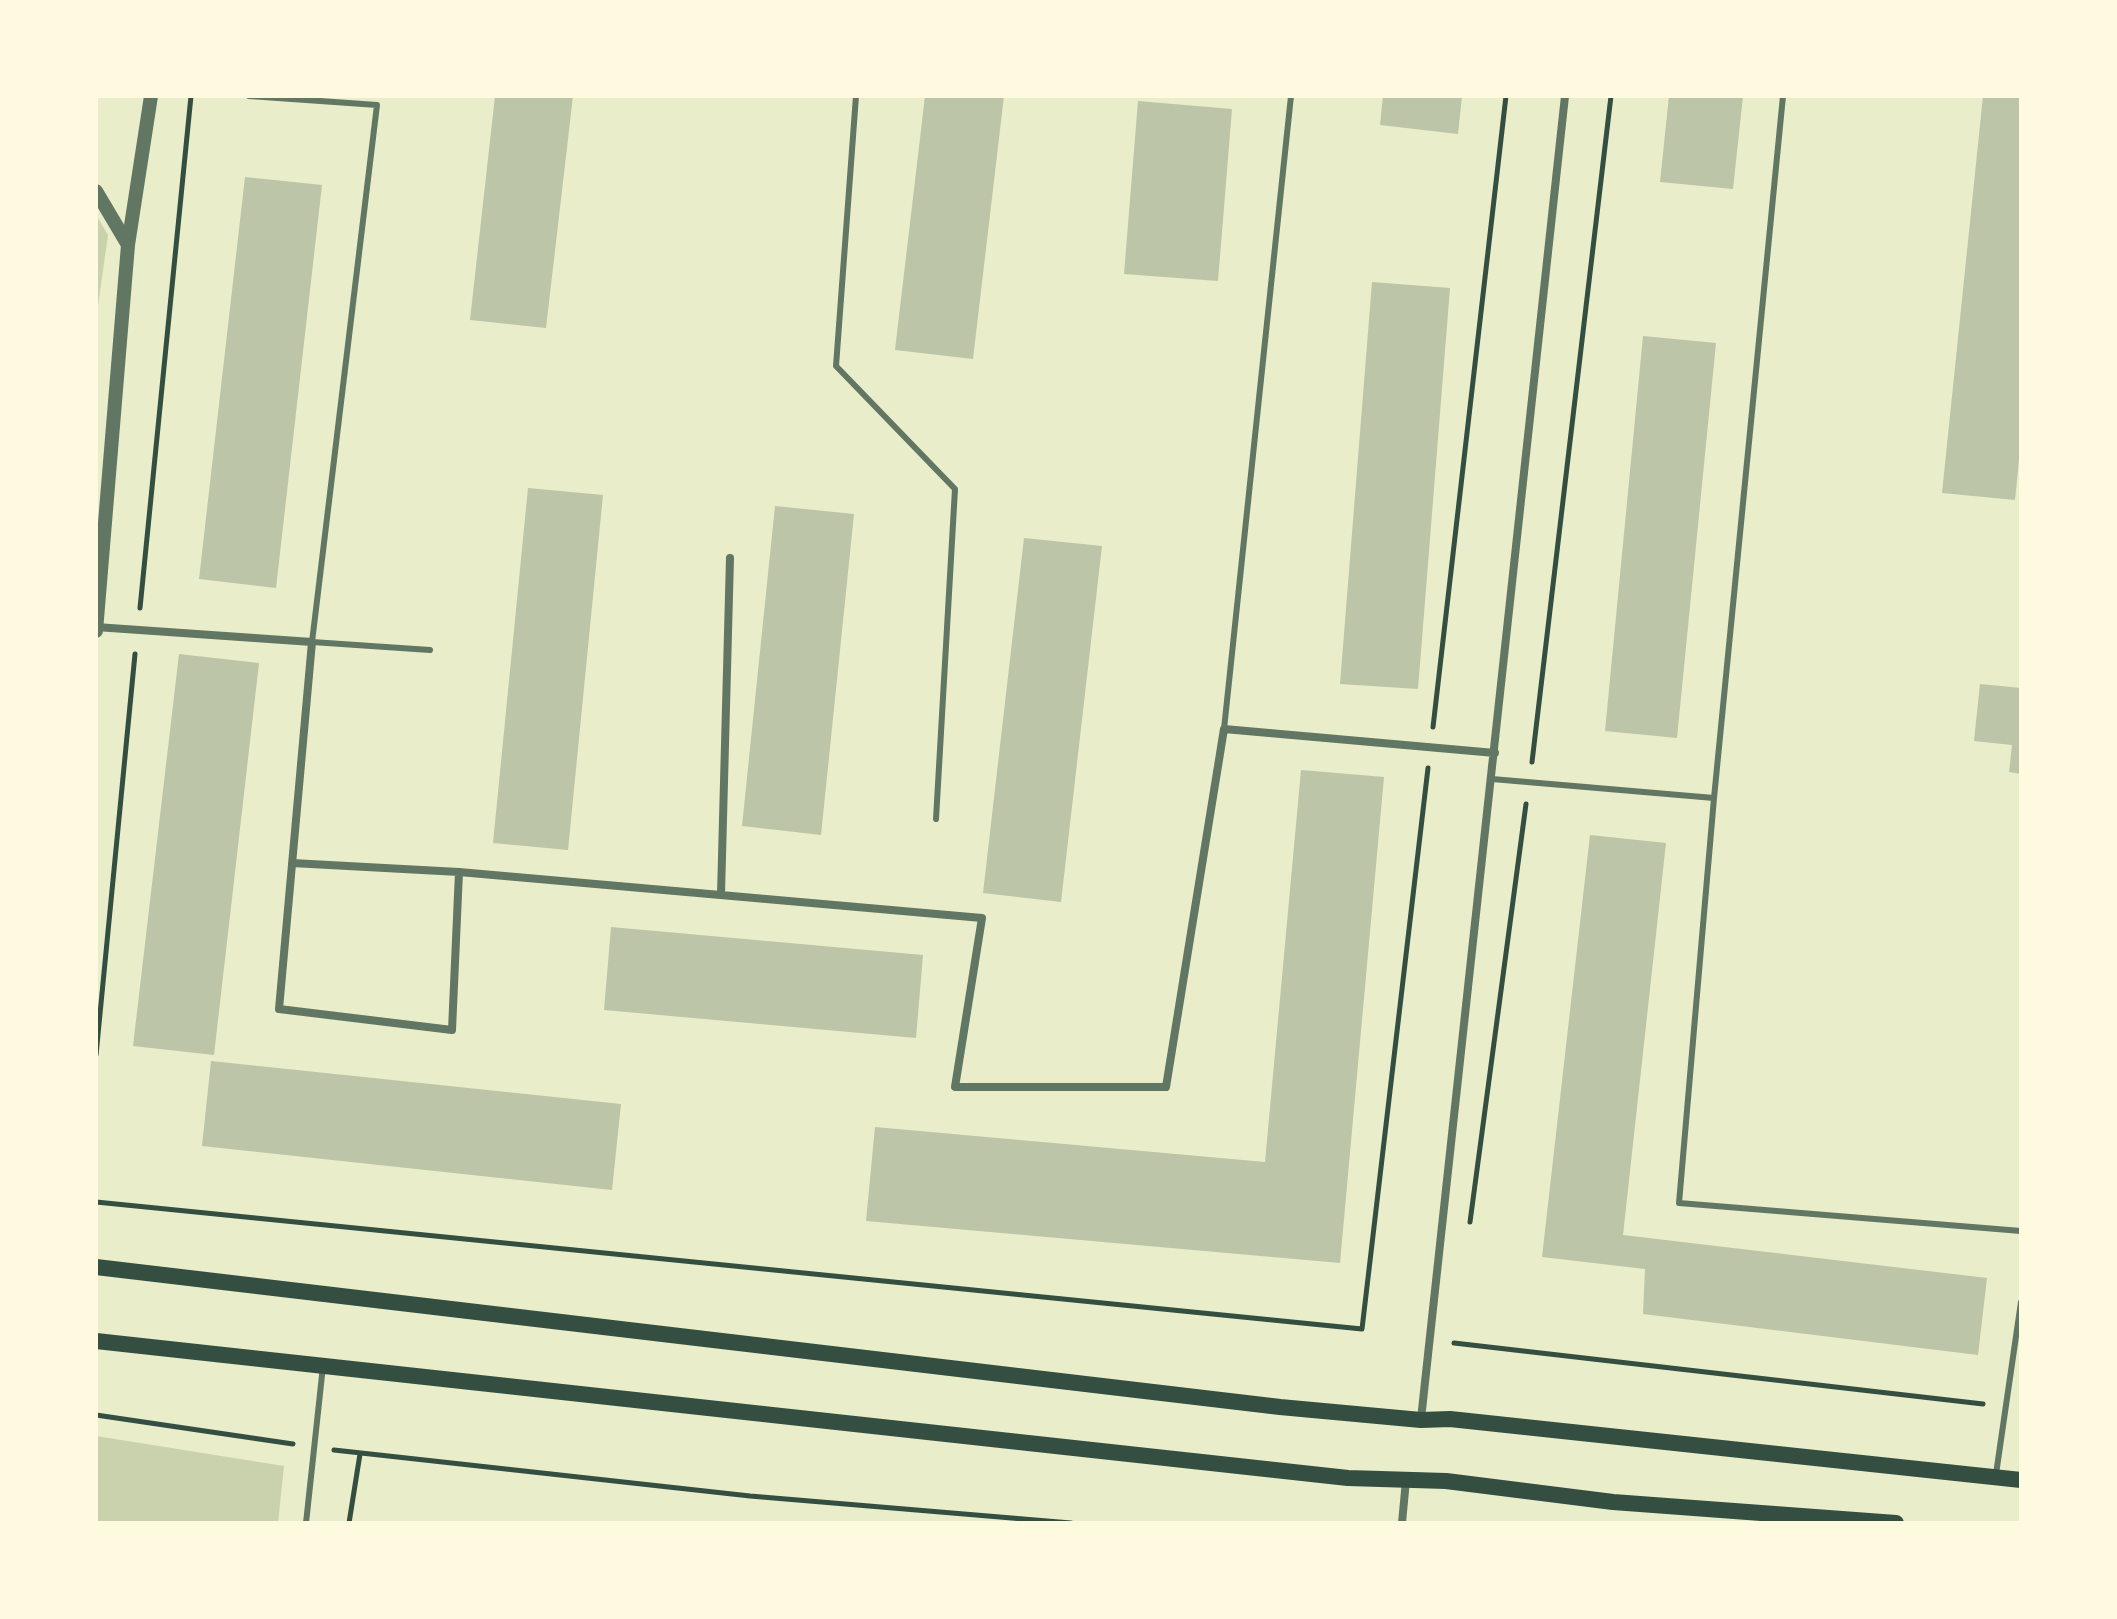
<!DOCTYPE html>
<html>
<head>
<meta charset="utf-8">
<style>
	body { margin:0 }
	#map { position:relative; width:2117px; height:1619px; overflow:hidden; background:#e9edc9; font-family:"DejaVu Sans",sans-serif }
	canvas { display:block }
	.frame { position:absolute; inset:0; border:98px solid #fefae0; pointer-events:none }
</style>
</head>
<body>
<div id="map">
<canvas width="2117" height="1619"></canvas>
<div class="frame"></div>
</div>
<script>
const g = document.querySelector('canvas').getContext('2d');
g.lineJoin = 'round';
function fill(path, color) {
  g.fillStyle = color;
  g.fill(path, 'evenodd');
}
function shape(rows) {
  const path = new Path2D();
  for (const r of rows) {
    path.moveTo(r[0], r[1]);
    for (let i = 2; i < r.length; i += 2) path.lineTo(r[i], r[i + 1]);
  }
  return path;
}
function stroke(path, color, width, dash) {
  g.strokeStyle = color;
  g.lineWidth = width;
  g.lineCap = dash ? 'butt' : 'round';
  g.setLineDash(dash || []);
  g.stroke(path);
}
fill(shape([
	[96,215,108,235,96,320],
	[96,1436,284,1466,278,1523,96,1523]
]), '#cad2ad');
fill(shape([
	[495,96,573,96,546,328,470,320],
	[925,96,1004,96,973,359,895,350],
	[1383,96,1462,96,1458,134,1380,125],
	[1669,96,1743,96,1733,189,1660,182],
	[1983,96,2021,96,2021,440,2015,500,1942,493],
	[1138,101,1232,109,1218,281,1124,274],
	[245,177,322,185,276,588,199,579],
	[1372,282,1450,288,1418,689,1340,684],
	[1643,336,1716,343,1677,738,1605,731],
	[528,488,603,495,568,850,493,843],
	[775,506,854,514,821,835,742,826],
	[1024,538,1102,546,1061,902,983,893],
	[179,654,259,663,214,1055,133,1046],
	[1980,684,2021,688,2021,774,2009,772,2012,745,1974,741],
	[1301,770,1384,777,1340,1263,866,1221,875,1127,1265,1162],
	[1590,835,1666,843,1623,1235,1987,1278,1978,1355,1643,1314,1645,1269,1542,1257],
	[611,927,923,955,916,1038,604,1010],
	[211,1061,621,1104,612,1190,202,1146]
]), '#bcc5a7');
stroke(shape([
	[140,608,191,96],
	[1433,727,1506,96],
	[1532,762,1611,96],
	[96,1055,135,654],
	[96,1202,1362,1329,1428,768],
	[1470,1222,1526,804],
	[1454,1343,1983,1404],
	[96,1415,293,1444],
	[334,1450,750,1496,1071,1523],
	[349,1523,360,1454]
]), '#344e41', 5);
stroke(shape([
	[249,96,377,105,312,642,430,650],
	[856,96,836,366,955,489,936,819],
	[1224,729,1291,96],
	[1492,779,1714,798,1679,1203,2021,1231],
	[1714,798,1783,96],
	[1996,1474,2021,1302],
	[306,1523,323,1366]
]), '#617663', 6);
stroke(shape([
	[96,627,312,642,279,1009,452,1030,459,872,982,918,955,1087,1166,1087,1224,729,1495,753],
	[292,863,459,872],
	[721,894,730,558],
	[1421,1419,1565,96],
	[1402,1523,1406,1480]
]), '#617663', 8);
stroke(shape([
	[96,191,128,245],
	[96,631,128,245,151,96]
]), '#617663', 14);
stroke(shape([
	[96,1267,1280,1407,1421,1420,1450,1419,2021,1480],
	[96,1341,1348,1478,1446,1481,1613,1502,1896,1523]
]), '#344e41', 16);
</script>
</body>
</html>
